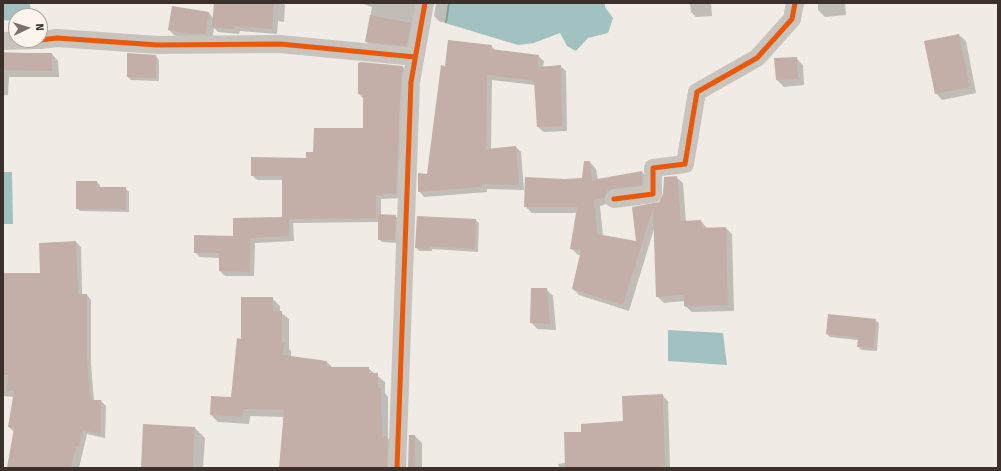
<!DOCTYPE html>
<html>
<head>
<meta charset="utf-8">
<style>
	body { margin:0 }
	#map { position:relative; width:1001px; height:471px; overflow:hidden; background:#f0ebe5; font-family:"Fira Sans",sans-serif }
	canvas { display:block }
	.frame { position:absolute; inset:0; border:4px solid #3b302b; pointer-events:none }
	.north { position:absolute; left:8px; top:8px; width:40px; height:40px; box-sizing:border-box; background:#fbf5ee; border:1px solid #aea6a0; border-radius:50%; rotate:86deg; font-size:11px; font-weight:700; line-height:16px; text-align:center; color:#3b302b }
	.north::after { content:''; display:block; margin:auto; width:14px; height:18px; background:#7a716c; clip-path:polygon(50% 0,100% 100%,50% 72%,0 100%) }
</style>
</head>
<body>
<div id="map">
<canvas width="1001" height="471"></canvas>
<div class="frame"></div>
<div class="north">N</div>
</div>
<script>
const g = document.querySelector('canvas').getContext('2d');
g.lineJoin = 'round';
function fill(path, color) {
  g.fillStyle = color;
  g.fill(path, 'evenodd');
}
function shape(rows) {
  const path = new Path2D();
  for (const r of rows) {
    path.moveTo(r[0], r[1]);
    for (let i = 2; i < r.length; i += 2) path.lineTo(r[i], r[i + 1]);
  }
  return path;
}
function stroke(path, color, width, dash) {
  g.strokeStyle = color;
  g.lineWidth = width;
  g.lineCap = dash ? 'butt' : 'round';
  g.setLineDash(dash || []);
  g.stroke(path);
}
fill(shape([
	[3,3,30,3,31,16,16,16,16,21,3,20],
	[448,3,605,3,605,7,613,18,608,33,588,38,576,51,567,46,560,33,534,43,518,45,445,23],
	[3,172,12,172,13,224,3,224],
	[668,330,723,333,727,365,668,361]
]), '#a1c2c1');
fill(shape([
	[215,3,282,3,285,5,284,22,278,21,277,34,240,31,239,34,218,32,214,28,212,40,176,37,169,30,173,7,209,13,213,18],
	[360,3,422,3,412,51,371,47,366,41,372,7],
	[436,3,450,3,447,23,440,22,434,16],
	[690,3,711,3,712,16,696,17,691,12],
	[818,3,845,3,846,15,825,17,818,10],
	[959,35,966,41,976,93,942,100,936,93],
	[491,46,496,51,538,56,544,61,543,68,560,66,566,71,567,131,544,132,538,127,535,85,492,80,491,150,516,147,521,152,524,190,487,189,487,192,424,197,419,191,428,176,446,67],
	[3,52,52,54,58,61,59,77,9,77,8,95,3,95],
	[156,56,159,60,159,81,131,80,128,77],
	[796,58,803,65,804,85,784,87,777,80],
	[403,67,408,72,401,198,381,199,381,215,395,216,399,219,398,243,382,242,379,239,379,222,293,223,294,241,255,243,254,276,225,276,220,271,220,258,200,257,195,252,283,218,283,180,257,180,252,175,307,159,314,153,364,129,364,99,359,94],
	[590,162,596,169,598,180,642,172,648,178,648,191,600,206,603,236,638,242,633,208,660,203,676,177,683,183,686,222,701,221,707,228,726,228,732,234,734,311,692,312,685,306,685,301,664,303,657,296,654,229,629,311,579,295,573,289,581,255,578,255,571,248,577,213,532,213,525,206,565,180,583,179],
	[97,182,100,185,100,188,125,188,129,192,129,212,80,211,77,208],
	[475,220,479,223,478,252,432,249,432,251,420,251,416,248],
	[76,242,81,247,82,295,87,295,91,300,91,364,94,401,101,401,106,406,105,438,87,434,79,468,9,468,14,432,9,427,14,397,3,396,3,274,42,274],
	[546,289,553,296,556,330,537,329,531,322],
	[272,298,280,306,280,312,289,319,289,349,291,351,291,357,327,362,333,368,368,368,385,382,385,393,388,397,388,439,395,445,395,468,280,468,284,417,250,416,249,424,218,422,211,415,232,398,242,340],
	[875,320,879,323,877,351,861,350,858,346,858,340,830,337,827,334],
	[662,395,668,401,670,468,538,468,559,468,558,464,565,463,582,433,624,422],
	[144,425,195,428,205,438,203,468,142,468],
	[415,436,422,443,422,468,409,468]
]), '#0003');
fill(shape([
	[214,3,274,4,272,29,235,26,234,29,212,27],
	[172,6,209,12,205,34,190,34,168,30],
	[370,15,411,23,407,46,365,42],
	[959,34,970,87,935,94,924,41],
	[448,40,492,45,491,49,539,55,538,67,561,65,562,126,537,127,534,81,487,75,486,149,516,146,519,185,482,184,482,187,418,192,418,173,427,174,441,65,445,66],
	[3,53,52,53,52,71,3,70],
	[127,53,156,55,156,78,127,77],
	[797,57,798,79,776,80,774,58],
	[361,62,403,66,401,82,396,193,376,195,376,218,289,219,289,236,250,238,250,272,219,271,219,253,194,253,194,235,233,236,233,218,282,217,282,176,251,176,251,157,306,158,306,152,313,152,314,128,363,128,363,94,358,94,358,63],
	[584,161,590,161,592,180,642,171,642,185,612,189,607,191,604,198,594,200,597,234,636,241,632,207,659,202,663,194,664,177,677,176,681,221,701,220,702,228,726,227,728,305,684,306,684,295,656,297,653,208,623,305,572,289,581,250,570,249,577,207,524,207,525,177,565,179,582,178],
	[76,181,97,181,97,187,126,187,126,209,76,209],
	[378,214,396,215,395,240,378,240],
	[417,216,476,219,475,249,429,246,429,249,415,248],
	[76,241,78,294,87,294,87,358,90,400,101,400,101,434,82,430,79,447,76,446,71,468,7,468,14,428,8,427,14,391,7,391,8,375,3,375,3,273,40,273,39,243],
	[531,288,547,288,550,324,530,323],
	[241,297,273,297,273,311,282,311,282,343,284,343,283,355,327,361,326,367,369,367,369,373,378,373,378,388,381,388,382,437,388,436,387,468,279,468,284,410,243,409,242,417,210,415,211,396,231,397,237,338,241,339],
	[828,314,876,319,874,348,857,347,858,338,826,334],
	[663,394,665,466,656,467,656,468,565,468,564,432,581,432,581,424,623,421,622,396],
	[143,424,195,427,193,468,141,468],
	[409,435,415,435,415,468,408,468]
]), '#c3afa7');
stroke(shape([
	[40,40,57,38,158,45,280,44,415,57],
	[3,41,38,40],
	[614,199,653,194,653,168,685,164,697,92,757,58,792,19,795,3],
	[397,468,411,82,425,3]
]), '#c9c3be', 18);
stroke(shape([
	[40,40,57,38,158,45,280,44,415,57],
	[614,199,653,194,653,168,685,164,697,92,757,58,792,19,795,3],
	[397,468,411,82,425,3]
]), '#e8590c', 5);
</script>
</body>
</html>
